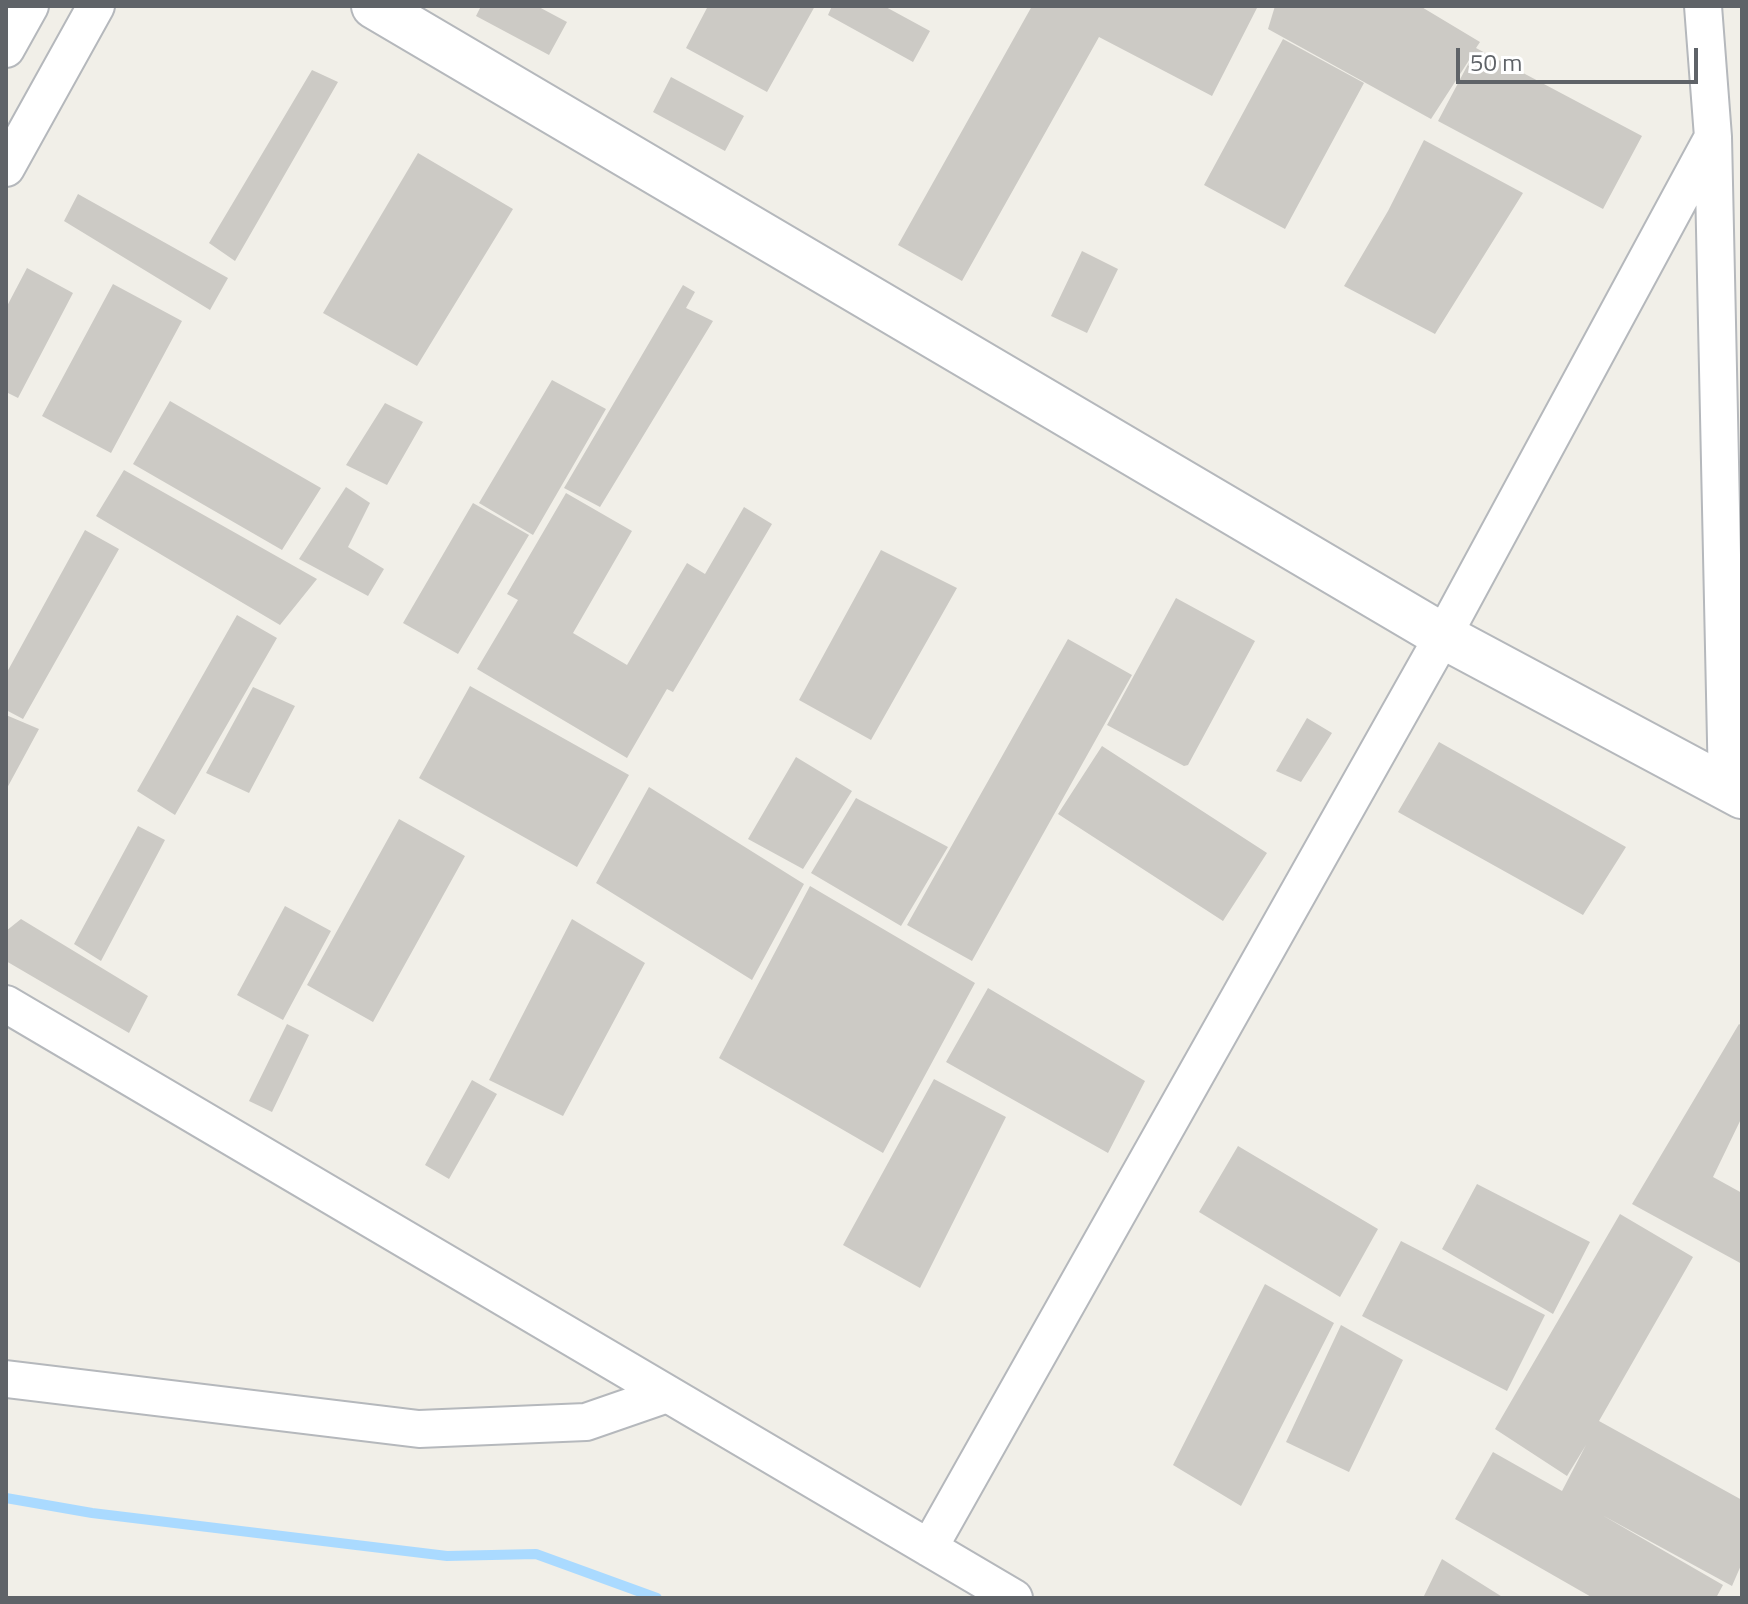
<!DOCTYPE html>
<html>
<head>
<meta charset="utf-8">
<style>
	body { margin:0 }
	#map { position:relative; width:1748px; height:1604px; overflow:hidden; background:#f1efe8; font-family:"Titillium Web",sans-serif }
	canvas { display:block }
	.frame { position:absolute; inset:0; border:8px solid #5f6368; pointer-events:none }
	.scale { position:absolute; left:1456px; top:48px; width:242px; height:36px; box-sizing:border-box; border:4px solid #5f6368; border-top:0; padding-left:10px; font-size:24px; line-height:28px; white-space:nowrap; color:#5f6368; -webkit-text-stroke:6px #fff; paint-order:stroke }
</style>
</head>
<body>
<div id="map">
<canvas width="1748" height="1604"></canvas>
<div class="frame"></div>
<div class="scale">50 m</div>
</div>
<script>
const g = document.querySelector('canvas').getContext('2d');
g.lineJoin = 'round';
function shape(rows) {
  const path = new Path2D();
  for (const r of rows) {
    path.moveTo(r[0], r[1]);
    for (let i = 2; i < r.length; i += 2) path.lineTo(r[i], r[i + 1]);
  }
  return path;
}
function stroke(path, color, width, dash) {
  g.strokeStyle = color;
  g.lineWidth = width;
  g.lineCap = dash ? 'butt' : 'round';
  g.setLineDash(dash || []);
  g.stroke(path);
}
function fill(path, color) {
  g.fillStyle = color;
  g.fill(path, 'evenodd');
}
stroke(shape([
	[6,1498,92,1513,447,1556,536,1554,657,1598]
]), '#aadaff', 10);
fill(shape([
	[481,6,537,6,567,22,549,55,476,16],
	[708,6,815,6,767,92,686,48],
	[832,6,884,6,930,31,913,62,828,15],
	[1032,6,1258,6,1212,96,1099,37,962,281,898,245],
	[1275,6,1420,6,1480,42,1476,48,1642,136,1603,209,1438,121,1475,51,1431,119,1268,29],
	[1283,39,1364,83,1285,229,1204,185],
	[312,70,338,82,235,261,209,243],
	[671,77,744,116,725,151,653,112],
	[1424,140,1523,193,1435,334,1344,286,1388,211],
	[418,153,513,209,417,366,323,313],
	[78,194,228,278,210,310,64,221],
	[1082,251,1118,269,1087,333,1051,316],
	[27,268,73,293,18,398,6,392,6,308],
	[113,284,182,321,111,453,42,416],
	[683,285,695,292,686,308,713,321,600,507,564,488],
	[552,380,606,409,533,535,479,503],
	[170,401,321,488,282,550,133,464],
	[385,403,423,422,387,485,346,465],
	[124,470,317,579,280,625,96,516],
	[346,487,370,503,348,547,384,569,368,596,299,559],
	[566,493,632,531,573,633,627,665,687,563,705,574,744,507,772,524,673,692,667,689,627,758,477,669,518,600,507,594],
	[473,503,529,535,458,654,403,623],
	[85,530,119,549,23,719,6,710,6,674],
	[881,550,957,588,871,740,799,700],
	[1176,598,1255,641,1188,765,1184,766,1107,725],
	[237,615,277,638,175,815,137,791],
	[1068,639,1132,675,972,961,907,925],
	[470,686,629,775,577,867,419,778],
	[253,687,295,706,249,793,206,773],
	[6,715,39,729,6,790],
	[1307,718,1332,733,1301,782,1276,771],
	[1439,742,1626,847,1583,915,1398,812],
	[1102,746,1267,853,1223,921,1058,814],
	[796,757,852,791,803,869,748,839],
	[649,787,804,884,752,980,596,883],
	[856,798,948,847,901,926,811,873],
	[399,819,465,856,373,1022,307,985],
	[138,826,165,840,101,961,74,944],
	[810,886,975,983,883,1153,719,1058],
	[285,906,331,931,283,1020,237,995],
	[21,919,148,996,129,1033,6,961,6,931],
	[572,919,645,963,563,1116,489,1080],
	[988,988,1145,1081,1108,1153,946,1062],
	[287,1024,309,1035,272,1112,249,1101],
	[1739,1024,1742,1026,1742,1117,1713,1177,1742,1193,1742,1264,1632,1204],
	[934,1079,1006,1117,920,1288,843,1245],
	[472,1080,497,1094,449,1179,425,1165],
	[1238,1146,1378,1229,1340,1297,1199,1212],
	[1477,1184,1590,1242,1553,1314,1442,1249],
	[1620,1214,1693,1257,1599,1421,1742,1500,1742,1563,1732,1586,1602,1515,1723,1585,1716,1598,1593,1598,1455,1519,1493,1452,1562,1491,1586,1445,1567,1476,1495,1429],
	[1401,1241,1545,1315,1507,1391,1362,1316],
	[1265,1284,1334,1323,1241,1506,1173,1465],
	[1341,1325,1403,1360,1349,1472,1286,1442],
	[1442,1559,1504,1598,1423,1598]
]), '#cccac5');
const minor = shape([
	[1703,6,1713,137,1727,787],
	[6,49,30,6],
	[6,168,96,6],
	[6,1004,1014,1598],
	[6,1379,419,1429,586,1422,667,1394],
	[929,1548,1443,636,1713,137]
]);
const tertiary = shape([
	[374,6,1443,636,1742,796]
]);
stroke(minor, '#b5b8bc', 40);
stroke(tertiary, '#b5b8bc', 48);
stroke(minor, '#fff', 36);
stroke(tertiary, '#fff', 44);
</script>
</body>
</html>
